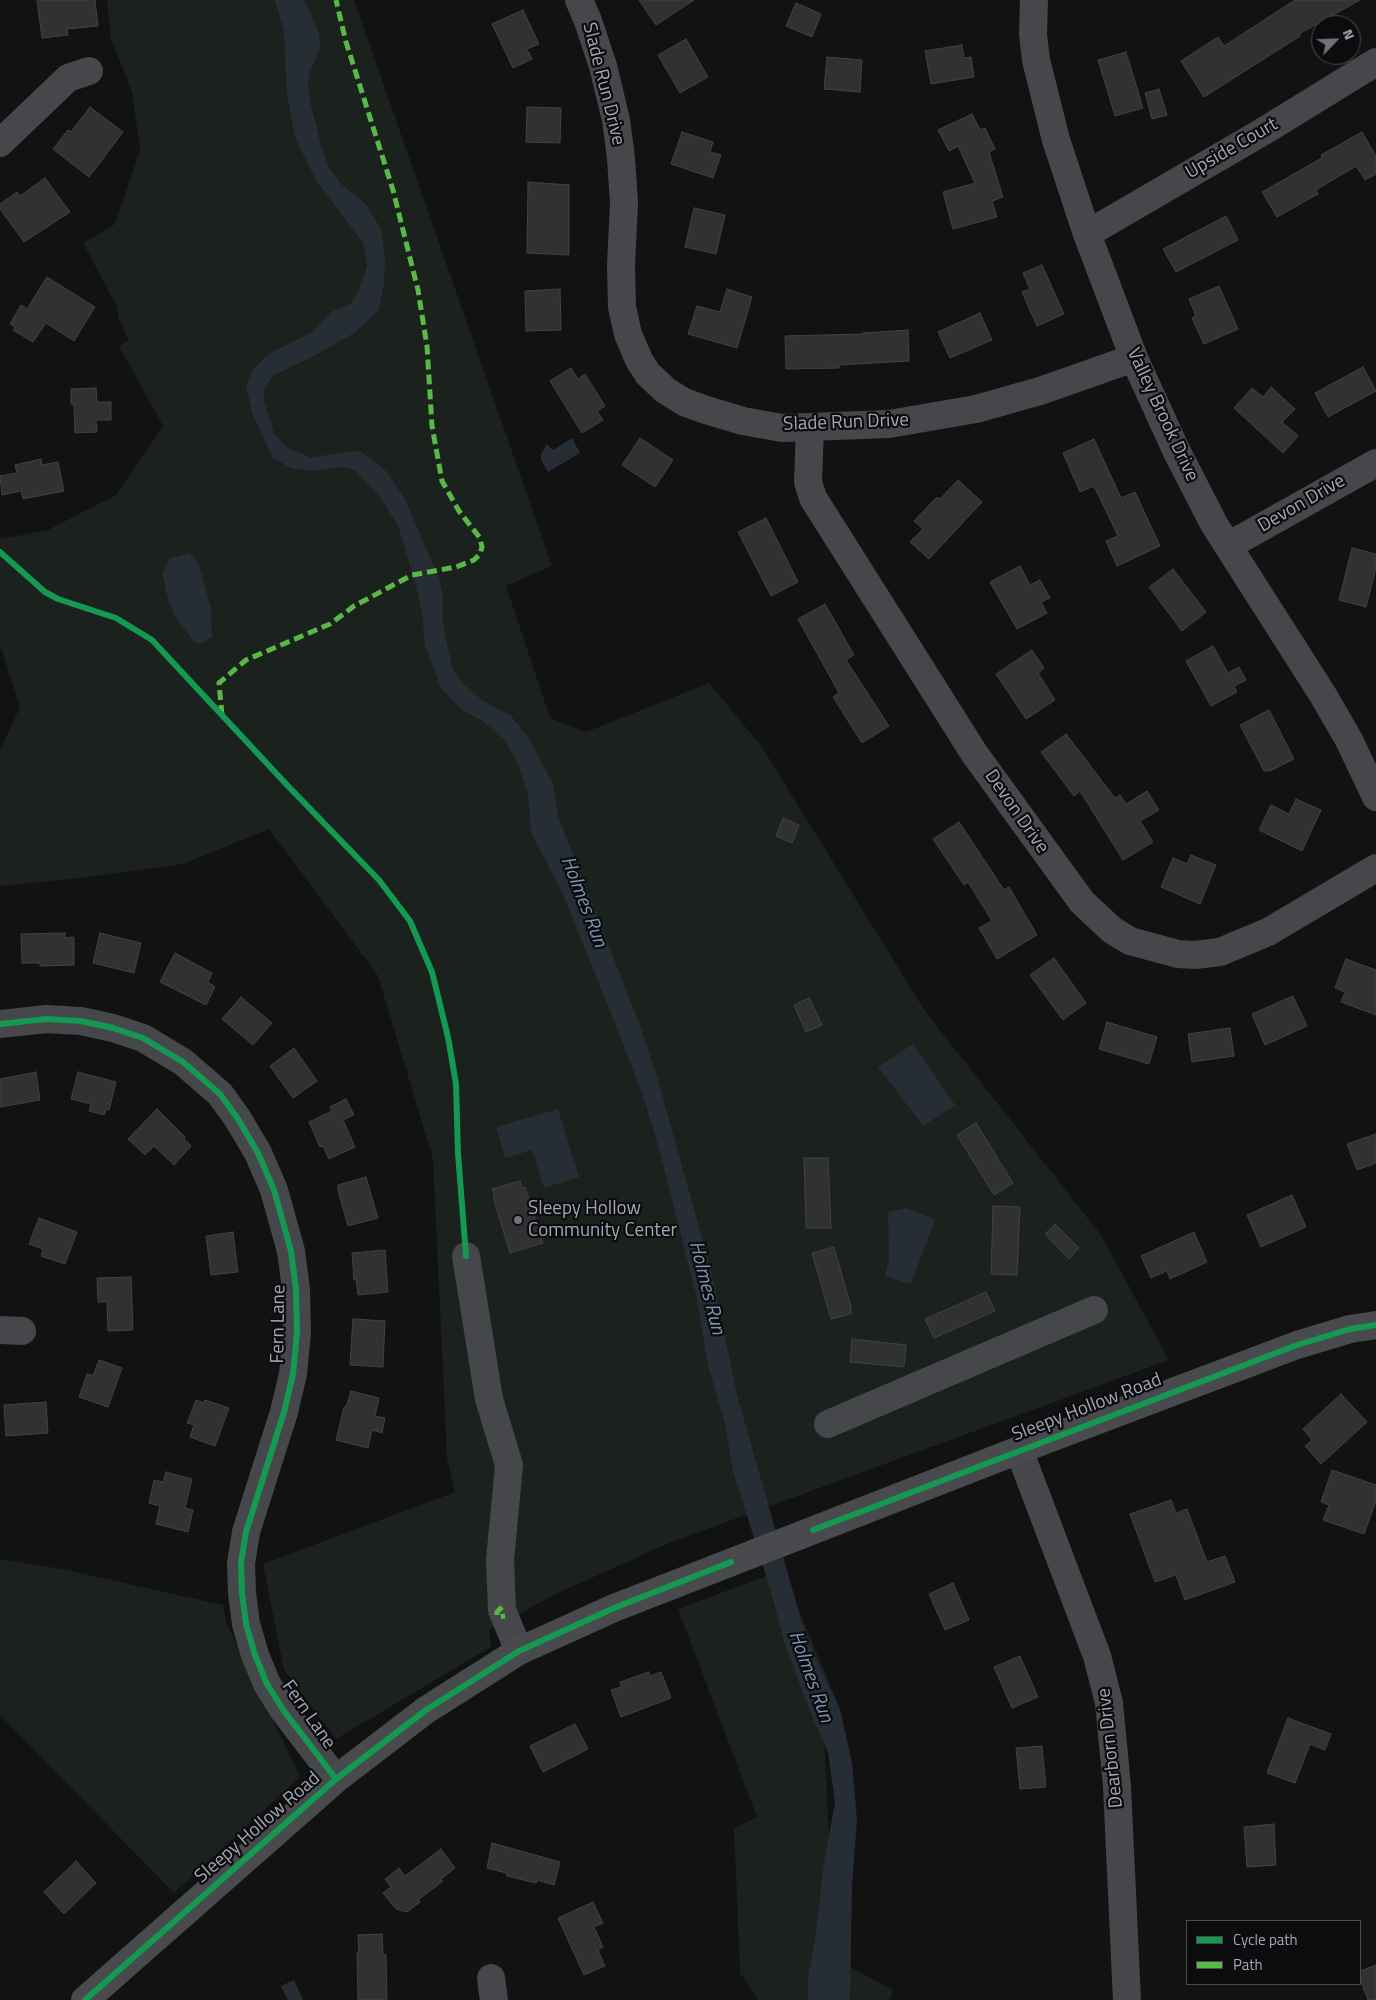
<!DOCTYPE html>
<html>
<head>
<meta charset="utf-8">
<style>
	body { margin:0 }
	#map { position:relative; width:1376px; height:2000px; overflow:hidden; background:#121212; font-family:"Titillium Web",sans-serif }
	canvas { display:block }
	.legend { position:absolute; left:1186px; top:1920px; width:175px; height:65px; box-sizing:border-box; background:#0c0c0e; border:1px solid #484a50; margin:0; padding:6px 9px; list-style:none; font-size:15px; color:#a2a7b4 }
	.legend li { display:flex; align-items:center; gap:10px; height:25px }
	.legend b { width:25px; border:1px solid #484a50 }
	.north { position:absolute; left:1311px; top:15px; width:50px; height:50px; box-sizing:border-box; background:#0c0c0e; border:1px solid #484a50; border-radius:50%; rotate:66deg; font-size:14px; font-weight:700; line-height:20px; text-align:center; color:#a2a7b4 }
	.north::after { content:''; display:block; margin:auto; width:18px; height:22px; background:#70737b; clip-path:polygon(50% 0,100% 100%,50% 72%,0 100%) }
</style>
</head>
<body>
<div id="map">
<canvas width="1376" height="2000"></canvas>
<ul class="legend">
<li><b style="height:6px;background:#139951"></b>Cycle path</li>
<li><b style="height:6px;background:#58b947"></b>Path</li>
</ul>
<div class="north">N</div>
</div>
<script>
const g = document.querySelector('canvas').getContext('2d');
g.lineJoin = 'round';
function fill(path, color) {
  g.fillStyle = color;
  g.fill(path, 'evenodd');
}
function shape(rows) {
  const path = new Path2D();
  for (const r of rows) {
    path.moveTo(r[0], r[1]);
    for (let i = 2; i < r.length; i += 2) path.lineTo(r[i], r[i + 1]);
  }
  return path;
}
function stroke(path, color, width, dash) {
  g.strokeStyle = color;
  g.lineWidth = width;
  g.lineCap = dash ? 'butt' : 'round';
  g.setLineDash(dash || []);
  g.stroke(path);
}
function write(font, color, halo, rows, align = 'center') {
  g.font = font + ' "Titillium Web",sans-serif';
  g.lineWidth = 4.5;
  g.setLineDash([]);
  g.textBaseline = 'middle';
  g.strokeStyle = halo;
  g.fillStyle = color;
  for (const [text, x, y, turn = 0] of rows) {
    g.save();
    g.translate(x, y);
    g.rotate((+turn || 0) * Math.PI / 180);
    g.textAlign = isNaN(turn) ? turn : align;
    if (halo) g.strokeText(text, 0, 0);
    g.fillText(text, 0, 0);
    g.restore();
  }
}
fill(shape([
	[107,0,354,0,552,566,506,586,550,718,586,732,709,683,762,747,925,1011,1101,1235,1169,1360,669,1543,556,1594,489,1630,491,1647,336,1739,284,1670,263,1564,455,1492,447,1458,433,1159,378,976,269,829,183,864,81,878,0,886,0,750,20,707,0,645,0,539,48,530,116,495,163,426,119,346,129,341,119,319,116,305,83,243,115,224,140,150,132,92,111,39],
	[0,1559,62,1569,223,1605,226,1622,300,1777,174,1893,0,1715],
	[782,1570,840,1709,823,1715,835,1959,893,1990,889,2000,758,2000,740,1973,734,1828,757,1817,678,1609]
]), '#1b211c');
fill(shape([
	[275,0,304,0,312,17,318,31,321,47,310,72,308,85,310,101,322,149,329,168,343,186,365,203,381,229,385,259,384,285,378,311,354,333,316,355,273,376,265,387,264,401,274,433,285,446,311,458,337,453,360,451,386,471,405,499,439,578,443,597,442,619,452,667,463,684,482,700,511,716,530,740,553,784,559,819,639,1023,656,1073,711,1270,737,1395,802,1623,817,1662,840,1709,852,1763,857,1820,852,1886,850,2000,808,2000,808,1978,816,1934,823,1869,835,1802,828,1752,809,1709,784,1642,772,1595,733,1471,725,1423,708,1366,697,1298,661,1156,645,1102,621,1038,564,897,531,832,528,795,519,767,505,740,484,722,461,709,441,688,425,645,422,612,416,587,398,525,379,496,354,470,341,467,314,471,291,468,273,458,253,415,246,387,253,370,267,355,311,333,331,312,351,304,359,289,367,266,363,243,316,180,295,138,287,95,284,32],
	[572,438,580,453,548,472,541,460,541,454,547,444,553,450],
	[189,553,198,562,211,607,212,637,200,644,194,642,175,617,168,598,162,573,170,558],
	[913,1044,955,1105,923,1126,878,1067],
	[558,1109,579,1177,544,1188,532,1150,505,1158,496,1127],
	[906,1208,935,1219,911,1284,885,1276,889,1260,888,1212],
	[294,1980,303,2000,288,2000,281,1986]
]), '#262d34');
const building = shape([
	[37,0,95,0,98,26,67,29,68,35,42,38,37,0],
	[639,0,694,0,656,25,639,0],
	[1295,0,1360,0,1299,34,1300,36,1204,97,1181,61,1218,37,1224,46,1295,0],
	[796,3,821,14,812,37,786,26,796,3],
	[523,10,539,44,527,49,532,59,513,68,492,24,523,10],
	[686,39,708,77,680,93,658,55,686,39],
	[962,45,964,58,971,57,974,77,931,84,925,51,962,45],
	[1126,52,1143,108,1115,116,1098,60,1126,52],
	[827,57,862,60,860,92,824,89,827,57],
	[1159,89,1167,115,1152,119,1145,93,1159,89],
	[90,107,123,132,89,177,53,149,68,130,71,132,90,107],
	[527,107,561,108,560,143,526,142,527,107],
	[972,114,980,130,985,128,995,149,989,152,1003,197,992,201,997,217,953,229,943,192,975,183,958,146,949,151,938,130,972,114],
	[682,132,713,142,710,152,721,155,713,178,671,164,682,132],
	[1362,132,1376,156,1376,174,1365,180,1356,166,1316,190,1318,194,1277,217,1262,192,1322,158,1321,155,1362,132],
	[45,178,70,212,24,242,0,209,0,204,17,192,20,196,45,178],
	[528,182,569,185,569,255,527,253,528,182],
	[694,208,725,215,716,254,685,247,694,208],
	[1226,216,1238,240,1176,272,1163,249,1226,216],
	[1042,265,1064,314,1037,326,1022,292,1030,289,1023,273,1042,265],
	[47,277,95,307,74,341,46,323,33,342,13,330,15,327,10,324,21,305,27,309,47,277],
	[1219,286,1238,329,1204,344,1192,318,1196,316,1189,299,1219,286],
	[560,289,561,330,526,331,525,291,560,289],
	[727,289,752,297,737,348,688,334,697,306,720,312,727,289],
	[980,313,992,340,950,358,938,332,980,313],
	[908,330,909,361,839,365,839,368,786,369,785,336,863,334,863,333,908,330],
	[1363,367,1376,391,1328,417,1315,393,1363,367],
	[571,368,578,379,585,374,605,406,597,411,603,420,582,433,550,381,571,368],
	[1271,387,1295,409,1282,422,1298,436,1283,453,1234,408,1252,388,1263,397,1271,387],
	[96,388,97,402,111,402,111,420,96,420,97,432,75,433,74,404,71,404,71,389,96,388],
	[640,438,673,460,655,487,622,465,640,438],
	[1094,439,1121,498,1135,492,1160,546,1117,566,1106,541,1118,536,1094,486,1080,492,1063,453,1094,439],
	[41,459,42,465,58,462,64,491,23,499,21,491,2,495,0,476,17,473,15,465,41,459],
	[958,480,982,502,929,559,910,542,923,529,914,521,937,497,940,499,958,480],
	[766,518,798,582,771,596,738,532,766,518],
	[1352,548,1376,554,1376,568,1366,607,1339,600,1352,548],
	[1020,566,1030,585,1040,580,1050,598,1041,602,1047,613,1017,629,990,582,1020,566],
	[1173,569,1206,612,1182,631,1149,587,1173,569],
	[825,604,854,655,846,660,889,726,862,743,833,697,839,693,798,619,825,604],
	[1213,646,1228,673,1239,667,1246,680,1234,686,1237,692,1211,706,1186,661,1213,646],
	[1032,650,1044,668,1038,673,1055,700,1026,719,996,674,1032,650],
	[1269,710,1294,759,1270,771,1264,771,1240,725,1269,710],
	[1066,734,1115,798,1120,795,1126,804,1147,791,1159,810,1140,821,1153,842,1123,860,1080,791,1074,796,1041,752,1066,734],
	[1296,799,1321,810,1302,851,1259,830,1271,805,1289,814,1296,799],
	[783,818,799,825,792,843,776,836,783,818],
	[959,822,1004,890,1009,887,1037,935,997,959,979,928,992,921,968,882,964,885,933,839,959,822],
	[1191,855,1216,865,1200,904,1161,887,1173,858,1187,864,1191,855],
	[65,933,65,938,74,937,74,965,40,966,40,963,22,963,21,934,65,933],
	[100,933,141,943,134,973,93,963,100,933],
	[175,953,212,973,208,982,215,987,206,1005,160,982,175,953],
	[1054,958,1086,1003,1063,1020,1030,975,1054,958],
	[1346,959,1376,970,1376,1015,1341,1002,1345,992,1335,988,1346,959],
	[1293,996,1307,1026,1265,1045,1252,1014,1293,996],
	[241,997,272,1023,253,1045,222,1019,241,997],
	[809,998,822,1025,806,1032,794,1005,809,998],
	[1107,1022,1157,1037,1149,1064,1099,1049,1107,1022],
	[1230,1028,1234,1056,1192,1062,1188,1034,1230,1028],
	[294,1048,317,1081,293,1098,270,1066,294,1048],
	[36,1072,40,1100,0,1107,0,1079,36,1072],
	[78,1072,116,1082,109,1110,106,1109,104,1115,89,1111,91,1104,71,1099,78,1072],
	[346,1099,354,1115,343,1120,355,1147,329,1159,323,1146,320,1147,309,1122,332,1111,330,1107,346,1099],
	[157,1109,185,1137,184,1139,191,1146,174,1165,154,1146,145,1155,128,1139,157,1109],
	[976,1123,1013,1183,994,1195,957,1135,976,1123],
	[1376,1134,1376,1163,1357,1170,1347,1144,1376,1134],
	[804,1158,828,1158,831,1228,806,1228,804,1158],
	[366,1177,378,1218,348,1226,338,1191,338,1185,366,1177],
	[520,1181,522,1188,525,1187,543,1243,510,1253,493,1197,495,1196,492,1189,520,1181],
	[1292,1195,1306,1227,1261,1247,1247,1215,1292,1195],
	[993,1206,1020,1207,1017,1275,991,1274,993,1206],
	[39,1218,77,1232,65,1264,41,1256,43,1249,29,1244,39,1218],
	[1055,1224,1079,1248,1069,1259,1045,1234,1055,1224],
	[233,1232,238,1272,211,1275,206,1236,233,1232],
	[1194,1232,1207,1262,1170,1279,1167,1271,1151,1278,1141,1256,1194,1232],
	[834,1247,851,1307,851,1314,831,1319,812,1253,834,1247],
	[385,1250,388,1292,358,1295,356,1279,354,1280,352,1253,385,1250],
	[131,1277,133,1330,108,1331,107,1302,98,1302,97,1278,131,1277],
	[986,1292,995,1311,934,1338,925,1319,986,1292],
	[353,1319,385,1321,383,1367,350,1365,353,1319],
	[852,1339,906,1345,904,1367,850,1362,852,1339],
	[99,1360,122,1368,108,1407,79,1397,87,1374,93,1376,99,1360],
	[351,1391,379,1398,375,1416,385,1418,382,1433,372,1430,368,1448,336,1440,344,1407,346,1407,351,1391],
	[1341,1394,1367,1422,1321,1464,1305,1446,1312,1440,1303,1429,1341,1394],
	[196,1400,204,1403,205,1400,229,1408,215,1446,190,1437,194,1425,187,1423,196,1400],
	[46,1402,48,1433,6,1436,4,1405,46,1402],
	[1332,1470,1376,1485,1376,1501,1364,1534,1323,1520,1329,1505,1321,1502,1332,1470],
	[166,1472,192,1479,185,1508,193,1510,188,1532,156,1524,160,1506,149,1503,154,1480,163,1482,166,1472],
	[1171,1500,1176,1513,1187,1509,1207,1562,1225,1556,1235,1582,1185,1600,1176,1575,1155,1582,1130,1514,1171,1500],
	[953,1583,969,1620,945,1630,929,1594,953,1583],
	[1020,1656,1038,1697,1012,1708,994,1667,1020,1656],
	[649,1672,650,1676,661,1672,671,1698,621,1717,611,1690,621,1687,620,1682,649,1672],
	[1288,1718,1331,1734,1325,1750,1310,1744,1295,1783,1267,1773,1288,1718],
	[575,1724,588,1749,543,1772,530,1746,575,1724],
	[1042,1746,1046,1787,1020,1789,1016,1748,1042,1746],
	[1274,1824,1276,1865,1247,1867,1244,1827,1274,1824],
	[492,1843,560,1862,554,1885,537,1880,536,1883,507,1876,506,1873,487,1868,492,1843],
	[441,1849,455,1868,441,1879,443,1881,418,1900,420,1902,407,1912,396,1909,383,1893,391,1887,385,1879,399,1868,405,1876,441,1849],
	[76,1861,96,1883,64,1914,44,1892,76,1861],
	[593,1902,603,1923,594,1927,603,1947,598,1950,605,1966,584,1975,558,1918,593,1902],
	[382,1934,383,1954,386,1955,387,2000,358,2000,357,1953,359,1953,358,1935,382,1934],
	[1376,1965,1376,2000,1368,2000,1360,1979,1360,1971,1376,1965]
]);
fill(building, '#313133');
stroke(building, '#404246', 1);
stroke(shape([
	[579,0,588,21,603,66,616,120,621,158,624,203,621,266,622,307,628,334,639,360,648,374,665,390,684,402,706,410,743,421,782,428,889,424,976,409,1040,391,1134,358],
	[1034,0,1033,34,1036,60,1056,140,1087,234,1134,358,1176,450,1214,524,1323,695,1349,740,1376,797],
	[0,143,68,78,89,71],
	[1087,234,1264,131,1376,62],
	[810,428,808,482,813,498,974,753,1082,902,1112,930,1130,941,1178,954,1195,955,1220,952,1268,932,1376,868],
	[1228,546,1376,463],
	[0,1024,46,1019,81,1021,113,1028,143,1038,183,1062,220,1094,238,1119,258,1153,274,1190,291,1251,296,1289,297,1332,293,1374,284,1412,246,1532,241,1563,242,1593,246,1624,255,1655,267,1684,284,1711,336,1779],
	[466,1256,489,1399,509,1465,500,1560,502,1610,519,1651],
	[0,1330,22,1331],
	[828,1424,1094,1310],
	[1019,1450,1097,1656,1109,1703,1117,1786,1127,2000],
	[491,1978,494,2000]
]), '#46474b', 28);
stroke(shape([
	[85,2000,336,1779,426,1710,519,1651,614,1608,1019,1450,1297,1345,1350,1329,1376,1325]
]), '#484a4d', 28);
stroke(shape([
	[222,715,219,683,246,660,330,624,354,606,412,575,456,567,474,560,480,554,482,547,480,538,459,511,442,481,432,426,427,346,418,290,393,190,346,42,336,0],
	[502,1607,497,1612,497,1615,498,1617,505,1616]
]), '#58b947', 5, [10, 5]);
stroke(shape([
	[0,552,45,592,58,599,116,618,152,640,287,785,379,880,410,921,432,972,448,1037,456,1084,458,1153,466,1256],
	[0,1024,46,1019,81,1021,113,1028,143,1038,183,1062,220,1094,238,1119,258,1153,274,1190,291,1251,296,1289,297,1332,293,1374,284,1412,246,1532,241,1563,242,1593,246,1624,255,1655,267,1684,284,1711,336,1779],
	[813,1530,1297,1345,1350,1329,1376,1325],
	[85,2000,336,1779,426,1710,519,1651,614,1608,731,1562]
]), '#139951', 6);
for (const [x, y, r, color] of [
	[518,1220,5,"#70737b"]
]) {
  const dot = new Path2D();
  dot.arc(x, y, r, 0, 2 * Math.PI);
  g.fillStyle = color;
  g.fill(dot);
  stroke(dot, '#0c0c0e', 2);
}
write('19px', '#a2a7b4', '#0c0c0e', [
	["Slade Run Drive",603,84,76],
	["Upside Court",1232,149,-30],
	["Valley Brook Drive",1162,415,65],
	["Slade Run Drive",846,423,-2],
	["Devon Drive",1302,504,-30],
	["Devon Drive",1016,812,55],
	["Fern Lane",279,1324,-89],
	["Sleepy Hollow Road",1087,1408,-21],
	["Fern Lane",308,1715,55],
	["Dearborn Drive",1111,1748,-96],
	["Sleepy Hollow Road",258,1828,-41]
]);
write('19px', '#a2a7b4', '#0c0c0e', [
	["Sleepy Hollow",528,1209],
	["Community Center",528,1231]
], 'left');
write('italic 20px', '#7895b1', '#0c0c0e', [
	["Holmes Run",583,902,69],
	["Holmes Run",706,1288,76],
	["Holmes Run",810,1677,70]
]);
</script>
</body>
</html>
